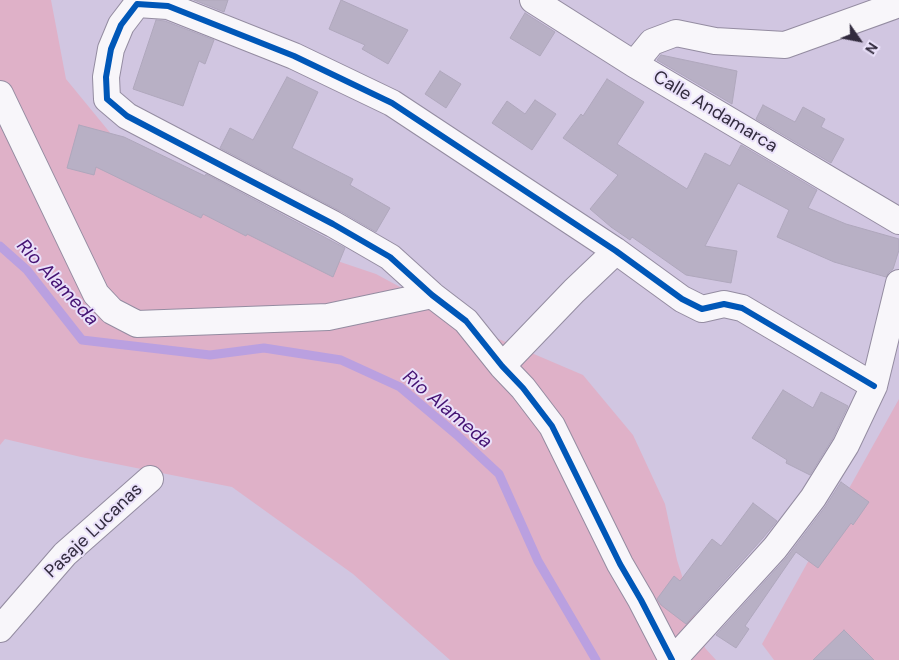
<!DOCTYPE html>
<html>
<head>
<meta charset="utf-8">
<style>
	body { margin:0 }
	#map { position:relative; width:899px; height:660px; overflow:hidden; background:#d1c6e1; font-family:"DM Sans",sans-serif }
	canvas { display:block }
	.north { position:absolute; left:834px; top:15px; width:50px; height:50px; -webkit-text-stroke:4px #eae1fa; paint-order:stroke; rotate:123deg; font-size:14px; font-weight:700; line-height:20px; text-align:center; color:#322b3e }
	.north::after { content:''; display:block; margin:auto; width:18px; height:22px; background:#322b3e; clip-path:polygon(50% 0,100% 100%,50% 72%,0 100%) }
</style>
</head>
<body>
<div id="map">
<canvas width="899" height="660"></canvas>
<div class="north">N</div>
</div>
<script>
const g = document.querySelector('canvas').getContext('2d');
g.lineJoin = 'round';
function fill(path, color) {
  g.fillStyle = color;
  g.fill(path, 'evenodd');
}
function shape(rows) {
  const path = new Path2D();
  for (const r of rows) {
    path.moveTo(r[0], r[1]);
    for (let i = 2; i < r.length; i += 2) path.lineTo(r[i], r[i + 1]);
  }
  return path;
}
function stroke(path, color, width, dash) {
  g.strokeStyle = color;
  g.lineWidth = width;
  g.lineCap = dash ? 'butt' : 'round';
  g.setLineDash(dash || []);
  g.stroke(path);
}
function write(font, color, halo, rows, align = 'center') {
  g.font = font + ' "DM Sans",sans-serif';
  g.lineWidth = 4;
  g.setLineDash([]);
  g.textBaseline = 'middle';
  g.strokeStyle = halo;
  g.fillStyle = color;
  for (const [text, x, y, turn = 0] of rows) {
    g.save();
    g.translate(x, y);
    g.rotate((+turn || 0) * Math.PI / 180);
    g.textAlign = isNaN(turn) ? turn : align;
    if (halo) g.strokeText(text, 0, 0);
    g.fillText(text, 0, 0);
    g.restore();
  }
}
fill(shape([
	[0,0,51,0,66,79,139,168,269,238,376,274,487,334,583,375,633,435,665,504,677,560,705,648,716,660,450,660,353,574,232,487,81,457,5,439,0,445],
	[899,399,899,660,774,660,762,644]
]), '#dfb1c8');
stroke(shape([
	[0,246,27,270,82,340,210,355,264,348,341,360,400,387,457,435,499,474,538,561,596,660]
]), '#baa0e0', 9);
const building = shape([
	[194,0,228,0,224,12,194,0],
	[341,0,408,30,388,64,362,49,365,45,329,29,341,0],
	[525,13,555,32,540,56,510,38,525,13],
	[156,20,165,21,214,40,205,64,199,61,183,106,133,89,156,20],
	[661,55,737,71,732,104,657,60,661,55],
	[440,71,461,84,446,108,425,94,440,71],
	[287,77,318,92,292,148,353,179,350,185,390,208,376,232,340,211,220,148,230,128,253,140,287,77],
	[607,79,644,102,617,144,687,189,705,153,730,166,741,145,817,190,808,208,846,224,899,239,899,250,893,269,889,272,886,277,834,262,777,237,789,210,738,183,705,246,737,251,731,283,686,275,632,237,630,240,611,227,590,209,618,175,563,138,581,114,583,116,607,79],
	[535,100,556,114,532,150,492,123,507,101,525,114,535,100],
	[763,105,795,122,803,107,825,119,821,127,844,139,831,163,756,119,763,105],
	[79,125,124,137,205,176,206,174,345,248,333,277,247,234,246,236,203,214,201,218,96,167,94,175,67,168,79,125],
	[783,390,813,408,821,392,848,406,833,438,810,475,786,463,787,460,752,438,783,390],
	[841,482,869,502,853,525,851,523,818,568,796,552,745,626,749,629,736,648,716,635,787,557,825,507,841,482],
	[753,503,777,521,763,538,686,624,661,605,657,599,674,576,680,581,712,539,721,546,753,503],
	[844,630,874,660,813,660,844,630]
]);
fill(building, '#b8b0c5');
stroke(building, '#afa7bc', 1);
const minor = shape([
	[533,0,634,64,899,221],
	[634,64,652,42,676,33,715,41,785,45,899,4],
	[0,94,96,294,112,311,137,324,328,317,432,295],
	[502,366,574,291,616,251],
	[0,629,65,554,150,479],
	[672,660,641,600,620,564,552,426,523,388,502,366,466,321,432,295,390,257,333,224,127,116,107,99,106,77,111,49,121,25,137,4,168,6,294,56,392,103,616,251,682,299,702,309,724,304,742,308,874,386],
	[673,660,775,548,813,498,846,445,874,386,899,283]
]);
stroke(minor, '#948ca1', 28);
stroke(minor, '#f8f6fa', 26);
stroke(shape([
	[672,660,641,600,620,564,552,426,523,388,502,366,466,321,432,295,390,257,333,224,127,116,107,99,106,77,111,49,121,25,137,4,168,6,294,56,392,103,616,251,682,299,702,309,724,304,742,308,874,386]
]), '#0057b8', 6);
write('18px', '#322b3e', '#eae1fa', [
	["Calle Andamarca",715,112,31],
	["Pasaje Lucanas",94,531,-44]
]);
write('italic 19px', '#451373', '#eae1fa', [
	["Rio Alameda",57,283,47],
	["Rio Alameda",447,410,40]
]);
</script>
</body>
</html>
